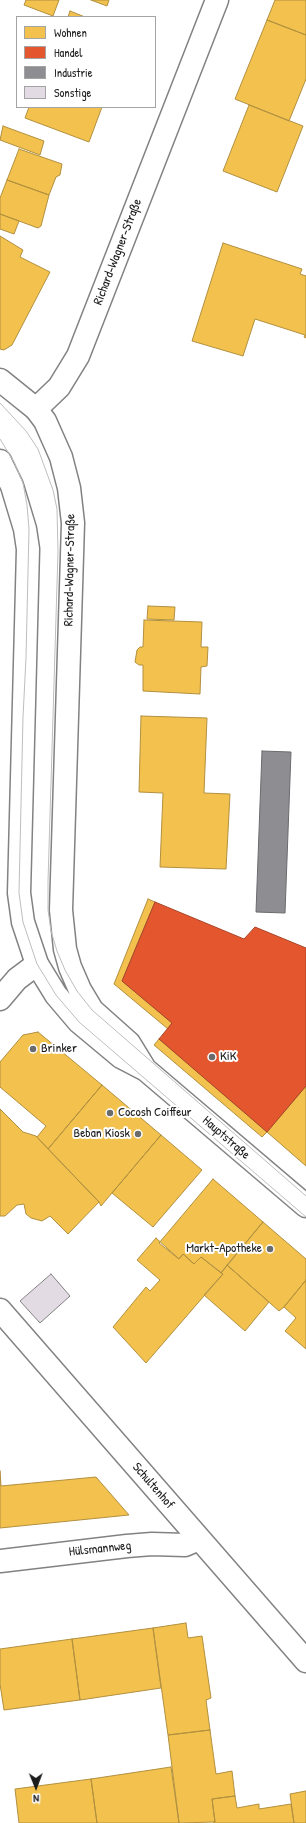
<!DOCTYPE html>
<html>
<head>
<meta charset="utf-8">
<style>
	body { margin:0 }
	#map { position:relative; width:306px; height:1823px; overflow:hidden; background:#fff; font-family:"Patrick Hand",sans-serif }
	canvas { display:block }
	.legend { position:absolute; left:16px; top:16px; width:140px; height:92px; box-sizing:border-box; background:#fff; border:1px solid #a4a4a4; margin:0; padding:5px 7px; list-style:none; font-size:12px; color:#1c1c1c }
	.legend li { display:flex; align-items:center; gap:8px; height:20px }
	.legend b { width:20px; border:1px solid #a4a4a4 }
	.north { position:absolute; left:16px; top:1767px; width:40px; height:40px; -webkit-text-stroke:3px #fff; paint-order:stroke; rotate:179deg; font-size:11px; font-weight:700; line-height:16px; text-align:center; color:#1c1c1c }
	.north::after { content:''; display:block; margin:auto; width:14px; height:18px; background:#1c1c1c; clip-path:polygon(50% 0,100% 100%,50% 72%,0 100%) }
</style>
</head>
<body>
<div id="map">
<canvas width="306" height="1823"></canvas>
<ul class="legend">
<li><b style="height:11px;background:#f2c14e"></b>Wohnen</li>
<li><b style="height:11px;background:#e4572e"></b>Handel</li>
<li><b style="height:11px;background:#8d8d92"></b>Industrie</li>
<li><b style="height:11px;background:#e2dbe3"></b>Sonstige</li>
</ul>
<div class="north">N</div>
</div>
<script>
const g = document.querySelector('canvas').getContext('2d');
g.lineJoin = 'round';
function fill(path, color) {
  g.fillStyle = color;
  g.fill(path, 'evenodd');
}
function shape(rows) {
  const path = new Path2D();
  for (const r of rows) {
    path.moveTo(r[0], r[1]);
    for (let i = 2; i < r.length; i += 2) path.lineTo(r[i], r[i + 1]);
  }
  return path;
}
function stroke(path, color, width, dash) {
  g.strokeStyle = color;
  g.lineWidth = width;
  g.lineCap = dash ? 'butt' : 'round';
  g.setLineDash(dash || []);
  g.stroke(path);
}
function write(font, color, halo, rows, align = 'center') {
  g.font = font + ' "Patrick Hand",sans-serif';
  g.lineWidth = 4;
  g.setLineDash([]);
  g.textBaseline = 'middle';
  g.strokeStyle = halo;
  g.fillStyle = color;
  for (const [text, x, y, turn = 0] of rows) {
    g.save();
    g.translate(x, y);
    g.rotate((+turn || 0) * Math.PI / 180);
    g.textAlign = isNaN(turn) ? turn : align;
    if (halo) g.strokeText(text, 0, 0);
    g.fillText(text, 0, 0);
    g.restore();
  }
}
const homes = shape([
	[26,0,59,0,53,16,24,5,26,0],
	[91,0,109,0,107,6,91,0],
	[275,0,306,0,306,35,267,20,275,0],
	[70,11,85,17,68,17,70,11],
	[267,20,306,35,306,79,289,121,235,99,267,20],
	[249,105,303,126,277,192,223,171,249,105],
	[29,107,102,107,89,142,25,118,29,107],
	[3,126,44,141,40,155,0,140,3,126],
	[19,149,62,164,60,175,56,177,49,195,7,180,19,149],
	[7,180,49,195,41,226,38,228,0,214,0,198,7,180],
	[0,214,19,221,14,234,0,229,0,214],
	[0,236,23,250,20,257,50,272,12,345,4,350,0,349,0,236],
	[223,243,302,269,300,274,306,276,306,338,304,337,305,335,255,319,243,356,192,341,223,243],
	[148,606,175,607,174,620,147,619,148,606],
	[144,620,202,622,201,647,208,647,207,666,201,667,200,694,143,691,143,665,139,665,135,662,137,650,140,647,143,647,144,620],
	[141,716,207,718,204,793,230,794,226,869,160,867,163,793,139,792,141,716],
	[148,899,155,902,122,981,172,1023,168,1029,114,984,148,899],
	[38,1032,102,1085,48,1149,37,1137,46,1126,0,1087,0,1062,23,1035,38,1032],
	[159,1039,267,1132,262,1137,154,1045,159,1039],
	[102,1085,161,1135,101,1206,99,1202,48,1149,102,1085],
	[306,1086,306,1166,267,1132,306,1086],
	[0,1109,23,1132,36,1136,99,1202,68,1234,50,1216,42,1221,31,1218,26,1214,24,1204,17,1205,5,1216,0,1216,0,1109],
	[161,1135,202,1170,153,1227,112,1193,161,1135],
	[213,1179,263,1222,221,1273,201,1257,194,1264,183,1254,179,1259,159,1243,213,1179],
	[263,1222,306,1259,306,1280,284,1307,279,1311,227,1265,263,1222],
	[156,1238,179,1259,183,1254,194,1264,201,1257,223,1274,146,1363,113,1327,146,1287,150,1291,160,1280,137,1260,156,1238],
	[227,1265,269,1302,245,1331,204,1295,223,1274,221,1273,227,1265],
	[306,1280,306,1349,285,1331,296,1318,284,1307,306,1280],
	[0,1471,1,1486,96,1477,129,1515,0,1528,0,1471],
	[186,1623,188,1638,202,1636,211,1698,206,1700,210,1730,168,1735,153,1628,186,1623],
	[153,1628,161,1688,80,1700,72,1639,153,1628],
	[72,1639,80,1700,4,1710,0,1684,0,1649,72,1639],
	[210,1730,216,1774,232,1771,235,1796,212,1799,215,1822,179,1823,168,1735,210,1730],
	[171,1767,179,1823,97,1823,91,1779,171,1767],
	[91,1779,97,1823,19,1823,15,1789,91,1779],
	[306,1791,306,1823,294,1823,290,1794,306,1791],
	[235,1796,237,1808,259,1804,259,1809,291,1804,294,1823,213,1823,215,1822,212,1799,235,1796]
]);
fill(homes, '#f2c14e');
stroke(homes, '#b2903f', 1);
const shops = shape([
	[155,902,244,939,255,927,306,948,306,1086,267,1132,159,1039,172,1023,122,981,155,902]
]);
fill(shops, '#e4572e');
stroke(shops, '#a84529', 1);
const industry = shape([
	[262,751,291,752,285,913,256,912,262,751]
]);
fill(industry, '#8d8d92');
stroke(industry, '#6b6b6f', 1);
const building = shape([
	[51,1274,70,1296,40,1323,20,1301,51,1274]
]);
fill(building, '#e2dbe3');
stroke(building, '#828282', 1);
const street = shape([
	[36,409,59,387,78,356,217,0],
	[0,999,17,979,37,964],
	[0,1310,306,1661],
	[0,1561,127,1546,152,1544,185,1545,199,1539]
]);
const secondary = shape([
	[0,380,36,409,45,421,61,457,69,488,73,523,61,910,65,949,70,967,80,990,92,1010,129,1043,145,1069],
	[0,461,12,486,25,529,28,549,19,893,23,922,37,964,56,995,79,1022,121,1057,146,1070,306,1206]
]);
stroke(street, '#828282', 25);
stroke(secondary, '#828282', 25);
stroke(street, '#fff', 22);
stroke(secondary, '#fff', 22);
stroke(shape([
	[0,403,26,431,38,449,53,490,57,509,58,551,48,881,48,910,51,931,57,951,65,970,77,991,92,1010,306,1196],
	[0,439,14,462,23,483,27,505,29,529,26,658,23,717,19,893,23,922,37,964,56,995,79,1022,306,1217]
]), '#bebebe', 1);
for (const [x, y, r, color] of [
	[33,1049,4,"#6b6b6b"],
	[212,1057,4,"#6b6b6b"],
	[110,1113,4,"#6b6b6b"],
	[138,1134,4,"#6b6b6b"],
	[270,1249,4,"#6b6b6b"]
]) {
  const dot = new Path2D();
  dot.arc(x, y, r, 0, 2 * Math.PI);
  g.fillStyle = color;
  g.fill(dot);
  stroke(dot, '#fff', 1.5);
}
write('13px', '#1c1c1c', '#fff', [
	["Richard-Wagner-Straße",118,252,-69],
	["Richard-Wagner-Straße",70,570,-89],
	["Hauptstraße",226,1138,41],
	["Schultenhof",153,1486,49],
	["Hülsmannweg",100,1549,-6]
]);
write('13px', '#1c1c1c', '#fff', [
	["Brinker",41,1049],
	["KiK",220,1057],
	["Cocosh Coiffeur",118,1113],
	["Beban Kiosk",130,1134,"right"],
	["Markt-Apotheke",262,1249,"right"]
], 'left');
</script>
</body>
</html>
